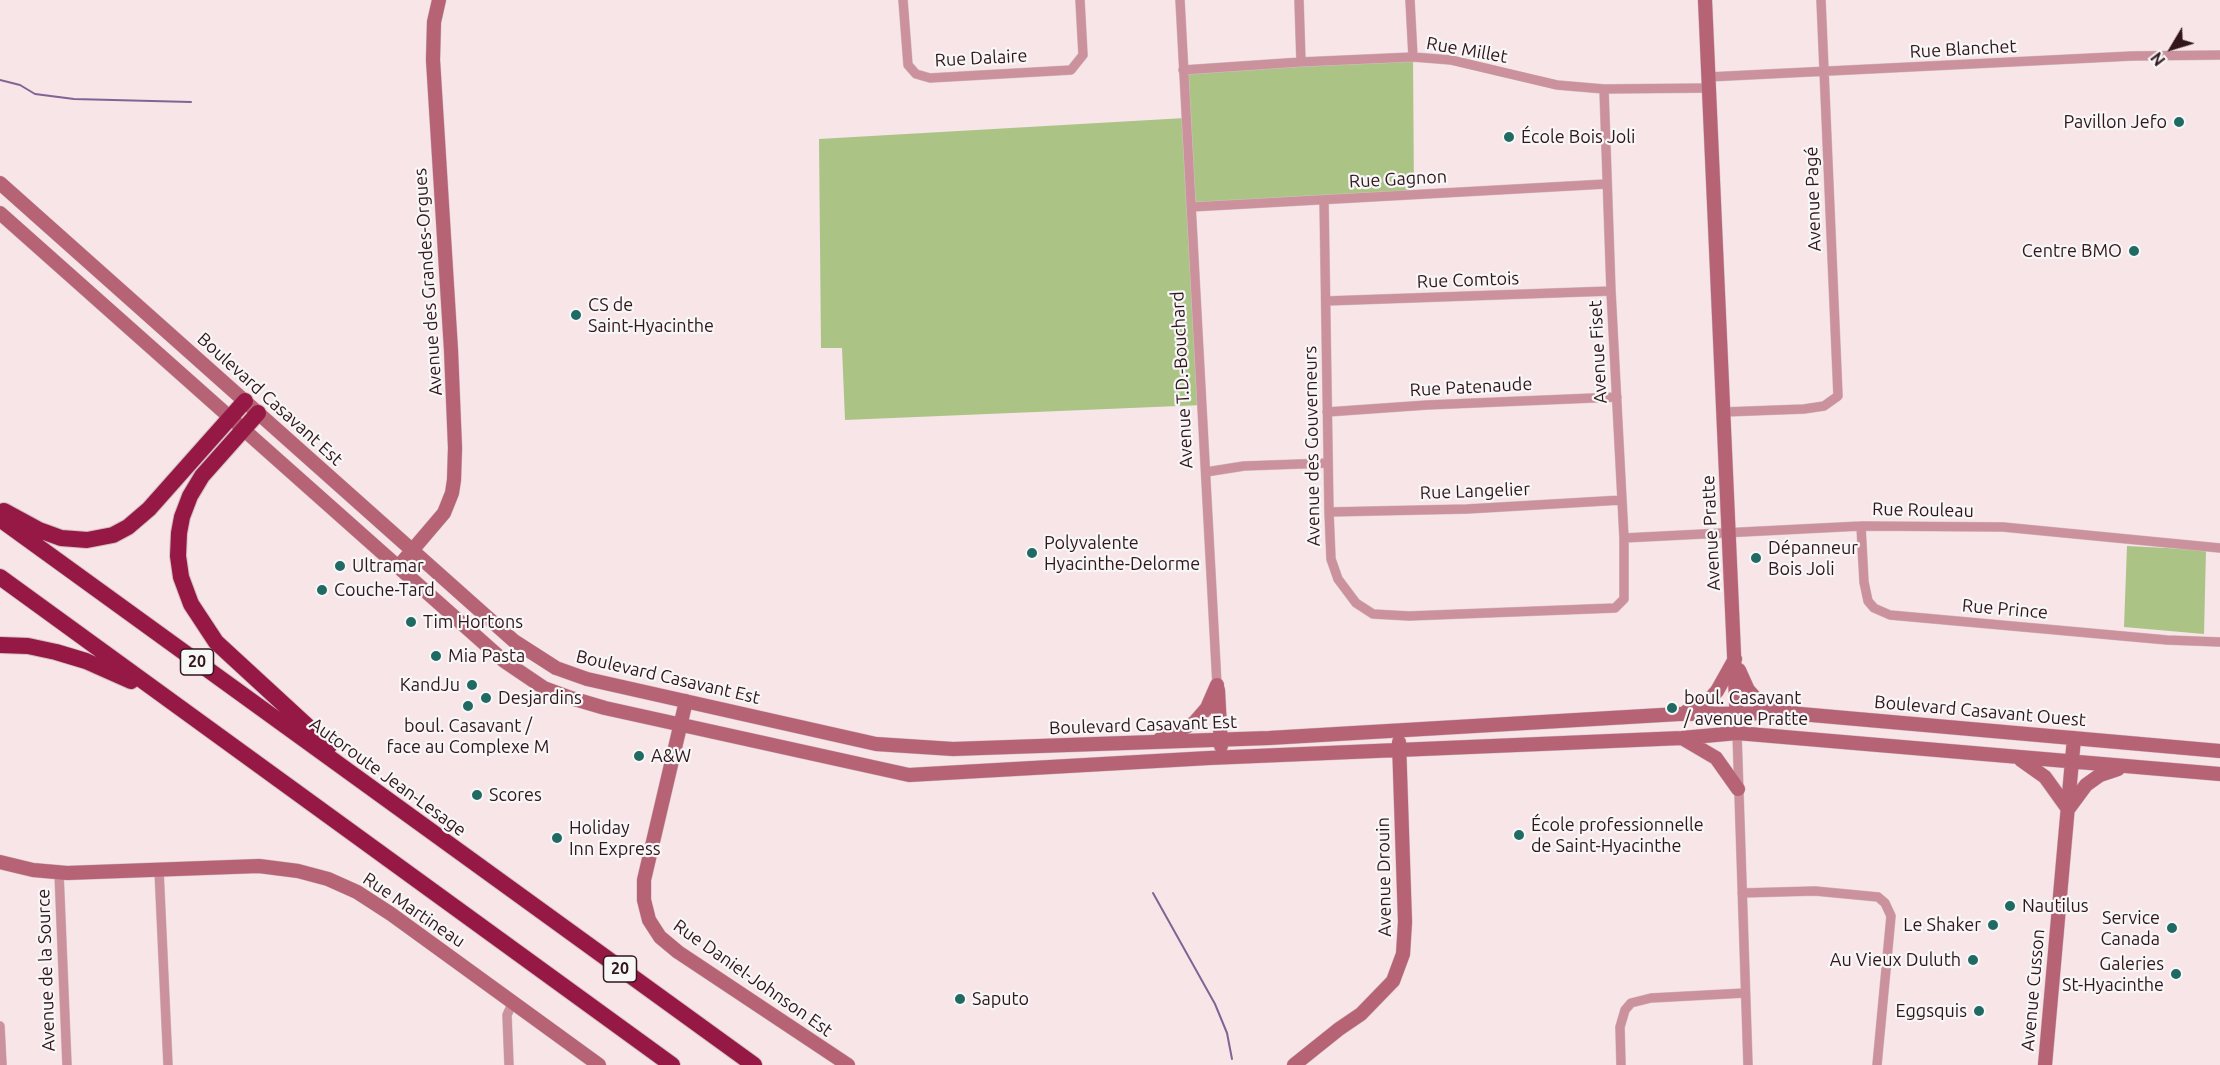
<!DOCTYPE html>
<html>
<head>
<meta charset="utf-8">
<style>
	body { margin:0 }
	#map { position:relative; width:2220px; height:1065px; overflow:hidden; background:#f7e5e8; font-family:Ubuntu,sans-serif }
	canvas { display:block }
	.north { position:absolute; left:2142px; top:18px; width:60px; height:60px; -webkit-text-stroke:4px #f7f7f7; paint-order:stroke; rotate:232deg; font-size:16px; font-weight:700; line-height:24px; text-align:center; color:#33161c }
	.north::after { content:''; display:block; margin:auto; width:21px; height:27px; background:#33161c; clip-path:polygon(50% 0,100% 100%,50% 72%,0 100%) }
</style>
</head>
<body>
<div id="map">
<canvas width="2220" height="1065"></canvas>
<div class="north">N</div>
</div>
<script>
const g = document.querySelector('canvas').getContext('2d');
g.lineJoin = 'round';
function fill(path, color) {
  g.fillStyle = color;
  g.fill(path, 'evenodd');
}
function shape(rows) {
  const path = new Path2D();
  for (const r of rows) {
    path.moveTo(r[0], r[1]);
    for (let i = 2; i < r.length; i += 2) path.lineTo(r[i], r[i + 1]);
  }
  return path;
}
function stroke(path, color, width, dash) {
  g.strokeStyle = color;
  g.lineWidth = width;
  g.lineCap = dash ? 'butt' : 'round';
  g.setLineDash(dash || []);
  g.stroke(path);
}
function write(font, color, halo, rows, align = 'center') {
  g.font = font + ' Ubuntu,sans-serif';
  g.lineWidth = 4.5;
  g.setLineDash([]);
  g.textBaseline = 'middle';
  g.strokeStyle = halo;
  g.fillStyle = color;
  for (const [text, x, y, turn = 0] of rows) {
    g.save();
    g.translate(x, y);
    g.rotate((+turn || 0) * Math.PI / 180);
    g.textAlign = isNaN(turn) ? turn : align;
    if (halo) g.strokeText(text, 0, 0);
    g.fillText(text, 0, 0);
    g.restore();
  }
}
fill(shape([
	[1413,57,1414,195,1191,207,1202,405,845,420,842,348,821,348,819,139,1185,118,1183,70],
	[2127,546,2206,550,2204,634,2124,627]
]), '#abc486');
stroke(shape([
	[0,80,20,85,35,94,74,99,191,102],
	[1153,893,1215,1004,1227,1033,1232,1059]
]), '#826393', 2);
const street = shape([
	[903,0,908,65,916,74,930,78,1071,70,1083,55,1080,0],
	[1180,0,1217,685],
	[1299,0,1301,62],
	[1410,0,1413,57],
	[1183,70,1301,62,1413,57,1451,60,1557,85,1604,89,1709,88],
	[1708,77,2132,56,2220,55],
	[1324,200,1329,512,1331,559,1338,579,1356,603,1373,614,1409,616,1615,608,1624,599,1624,538,1611,291,1604,89],
	[1191,207,1606,184],
	[1326,301,1611,291],
	[1327,412,1427,405,1617,397],
	[1724,412,1804,409,1824,406,1838,396,1821,0],
	[1206,472,1244,466,1328,463],
	[1329,512,1467,509,1622,500],
	[1861,526,1864,582,1868,601,1874,608,1890,615,2167,640,2220,642],
	[1624,538,1861,526,2003,527,2220,548],
	[1737,733,1748,1065],
	[159,870,168,1065],
	[59,873,67,1065],
	[1742,893,1815,891,1878,897,1885,903,1891,916,1877,1065],
	[0,1026,2,1065],
	[509,1065,507,1015,513,1002],
	[1621,1065,1620,1027,1625,1010,1631,1003,1651,998,1745,993]
]);
const secondary = shape([
	[1705,0,1737,722],
	[0,183,514,641,556,668,587,679,876,744,953,749,1269,738,1679,714,1789,713,2220,751],
	[0,213,504,661,544,688,571,698,605,708,909,775,1209,758,1682,738,1737,733,2220,774],
	[398,567,444,513,452,493,454,480,455,448,451,350,433,60,434,22,439,0],
	[1739,670,1748,690,1757,700,1778,709],
	[1218,690,1221,746],
	[686,701,644,880,644,900,649,920,660,937,678,952,848,1065],
	[1687,711,1708,701,1717,691,1735,659],
	[1682,738,1716,758,1738,789],
	[1160,739,1194,723,1207,708,1217,685],
	[2021,760,2045,777,2068,809],
	[2069,808,2086,785,2100,775,2118,769],
	[0,862,33,870,67,873,259,866,298,871,328,879,357,892,391,914,599,1065],
	[1294,1065,1339,1029,1361,1014,1393,981,1403,954,1405,922,1399,742],
	[2045,1065,2074,738]
]);
const highway = shape([
	[258,413,202,476,190,496,182,517,179,533,178,556,181,577,191,604,216,642,329,746],
	[4,511,39,530,61,538,87,540,113,535,128,527,149,509,245,401],
	[0,519,754,1065],
	[0,577,672,1065],
	[0,645,28,646,56,652,86,661,131,681]
]);
stroke(street, '#d4c0c3', 10);
stroke(secondary, '#d4c0c3', 15);
stroke(highway, '#d4c0c3', 18);
stroke(street, '#cb919c', 9);
stroke(secondary, '#b76376', 14);
stroke(highway, '#961845', 16);
for (const [x, y, r, color] of [
	[2179,122,6,"#206a63"],
	[1509,137,6,"#206a63"],
	[2134,251,6,"#206a63"],
	[576,315,6,"#206a63"],
	[1032,553,6,"#206a63"],
	[1756,558,6,"#206a63"],
	[340,566,6,"#206a63"],
	[322,590,6,"#206a63"],
	[411,622,6,"#206a63"],
	[436,656,6,"#206a63"],
	[472,685,6,"#206a63"],
	[486,698,6,"#206a63"],
	[468,706,6,"#206a63"],
	[1672,708,6,"#206a63"],
	[639,756,6,"#206a63"],
	[477,795,6,"#206a63"],
	[1519,835,6,"#206a63"],
	[557,838,6,"#206a63"],
	[2010,906,6,"#206a63"],
	[1993,925,6,"#206a63"],
	[2172,928,6,"#206a63"],
	[1973,960,6,"#206a63"],
	[2176,974,6,"#206a63"],
	[960,999,6,"#206a63"],
	[1979,1011,6,"#206a63"]
]) {
  const dot = new Path2D();
  dot.arc(x, y, r, 0, 2 * Math.PI);
  g.fillStyle = color;
  g.fill(dot);
  stroke(dot, '#f7f7f7', 2);
}
for (const [x, y, w] of [
	[197,662,33],
	[620,969,33]
]) {
  const box = new Path2D();
  box.roundRect(x - w / 2, y - 13, w, 26, 4.5);
  g.fillStyle = '#f7f7f7';
  g.fill(box);
  stroke(box, '#33161c', 1.5);
}
write('bold 16px', '#33161c', null, [
	["20",197,662],
	["20",620,969]
]);
write('18px', '#33161c', '#f7f7f7', [
	["Rue Blanchet",1963,49,-3],
	["Rue Millet",1467,50,10],
	["Rue Dalaire",981,58,-3],
	["Rue Gagnon",1398,179,-3],
	["Avenue Pagé",1813,199,-92],
	["Rue Comtois",1468,280,-2],
	["Avenue des Grandes-Orgues",428,282,-94],
	["Avenue Fiset",1598,352,-93],
	["Avenue T.D.-Bouchard",1182,380,-93],
	["Rue Patenaude",1471,387,-3],
	["Boulevard Casavant Est",270,399,42],
	["Avenue des Gouverneurs",1312,446,-91],
	["Rue Langelier",1475,491,-2],
	["Rue Rouleau",1923,510,1],
	["Avenue Pratte",1711,533,-93],
	["Rue Prince",2005,609,5],
	["Boulevard Casavant Est",668,677,13],
	["Boulevard Casavant Ouest",1980,711,5],
	["Boulevard Casavant Est",1143,725,-2],
	["Autoroute Jean-Lesage",388,777,36],
	["Avenue Drouin",1384,877,-91],
	["Rue Martineau",414,910,34],
	["Avenue de la Source",46,970,-92],
	["Rue Daniel-Johnson Est",753,978,35],
	["Avenue Cusson",2033,990,-85]
]);
write('18px', '#33161c', '#f7f7f7', [
	["Pavillon Jefo",2167,122,"right"],
	["École Bois Joli",1521,137],
	["Centre BMO",2122,251,"right"],
	["CS de",588,305],
	["Saint-Hyacinthe",588,326],
	["Polyvalente",1044,543],
	["Hyacinthe-Delorme",1044,564],
	["Dépanneur",1768,548],
	["Bois Joli",1768,569],
	["Ultramar",352,566],
	["Couche-Tard",334,590],
	["Tim Hortons",423,622],
	["Mia Pasta",448,656],
	["KandJu",460,685,"right"],
	["Desjardins",498,698],
	["boul. Casavant",1684,698],
	["/ avenue Pratte",1684,719],
	["boul. Casavant /",468,726,"center"],
	["face au Complexe M",468,747,"center"],
	["A&W",651,756],
	["Scores",489,795],
	["École professionnelle",1531,825],
	["de Saint-Hyacinthe",1531,846],
	["Holiday",569,828],
	["Inn Express",569,849],
	["Nautilus",2022,906],
	["Service",2160,918,"right"],
	["Canada",2160,939,"right"],
	["Le Shaker",1981,925,"right"],
	["Au Vieux Duluth",1961,960,"right"],
	["Galeries",2164,964,"right"],
	["St-Hyacinthe",2164,985,"right"],
	["Saputo",972,999],
	["Eggsquis",1967,1011,"right"]
], 'left');
</script>
</body>
</html>
